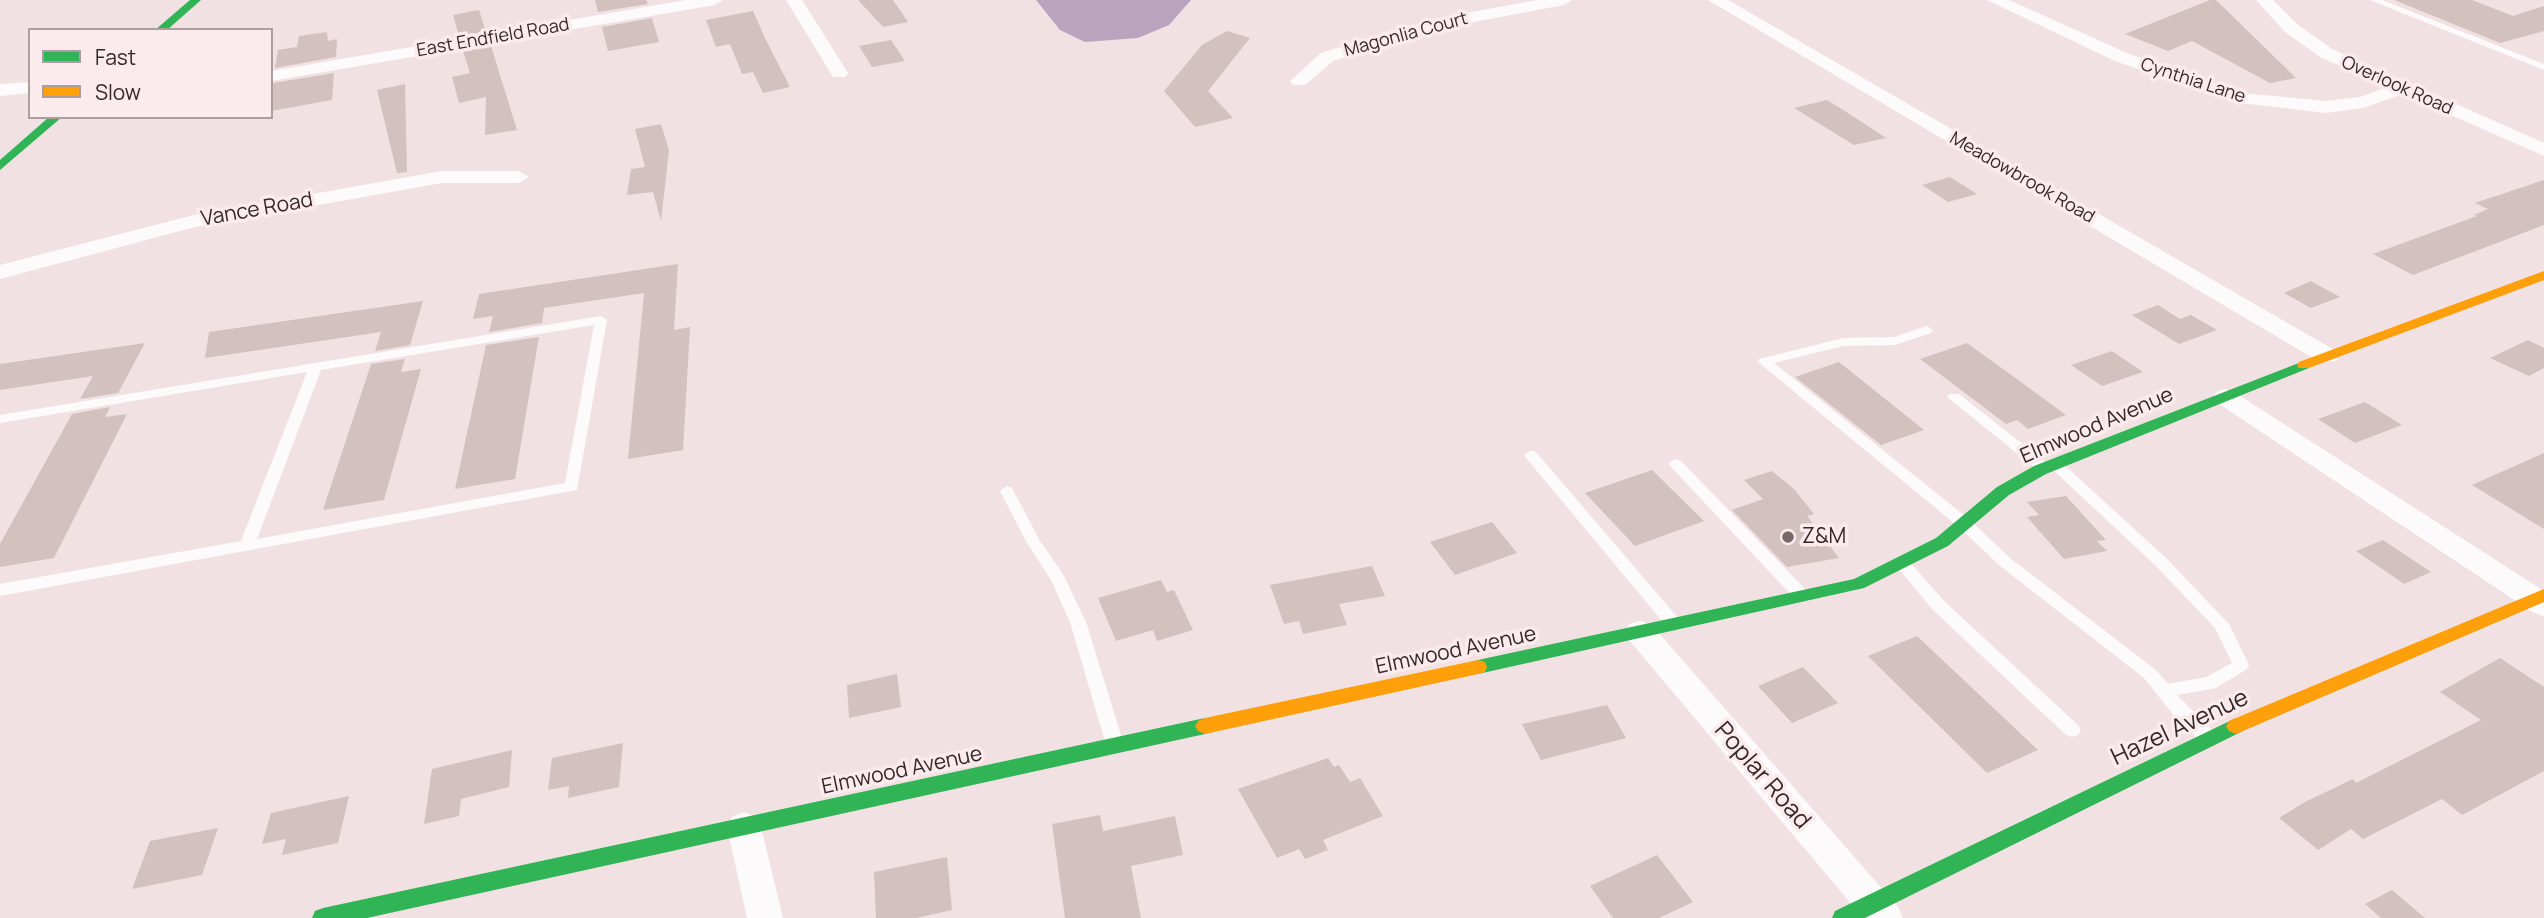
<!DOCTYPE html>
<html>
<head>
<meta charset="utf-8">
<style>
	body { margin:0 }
	#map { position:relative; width:2544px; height:918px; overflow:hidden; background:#f1e1e3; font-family:Manrope,sans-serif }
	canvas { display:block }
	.legend { position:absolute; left:28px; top:28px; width:245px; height:91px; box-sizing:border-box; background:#fcebec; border:2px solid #ac9d9e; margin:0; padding:9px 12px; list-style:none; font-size:21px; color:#332929 }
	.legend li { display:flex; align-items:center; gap:14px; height:35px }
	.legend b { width:35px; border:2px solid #ac9d9e }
</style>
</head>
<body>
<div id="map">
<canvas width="2544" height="918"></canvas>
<ul class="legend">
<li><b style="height:9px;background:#30b455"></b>Fast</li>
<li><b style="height:9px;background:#ff9f0a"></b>Slow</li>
</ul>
</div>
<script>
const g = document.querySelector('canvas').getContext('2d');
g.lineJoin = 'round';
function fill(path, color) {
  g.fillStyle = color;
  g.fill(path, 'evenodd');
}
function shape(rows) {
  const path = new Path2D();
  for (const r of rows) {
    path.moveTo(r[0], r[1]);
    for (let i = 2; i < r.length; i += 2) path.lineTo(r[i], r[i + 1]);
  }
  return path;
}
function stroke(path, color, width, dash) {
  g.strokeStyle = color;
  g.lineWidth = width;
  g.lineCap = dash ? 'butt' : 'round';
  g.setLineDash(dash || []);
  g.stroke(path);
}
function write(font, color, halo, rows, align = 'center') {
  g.font = font + ' Manrope,sans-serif';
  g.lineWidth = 7;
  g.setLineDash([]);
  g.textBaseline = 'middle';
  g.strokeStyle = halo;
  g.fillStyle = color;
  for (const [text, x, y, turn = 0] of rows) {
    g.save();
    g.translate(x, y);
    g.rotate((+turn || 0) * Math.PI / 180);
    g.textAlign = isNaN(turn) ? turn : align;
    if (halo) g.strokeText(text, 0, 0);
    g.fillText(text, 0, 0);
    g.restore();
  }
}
fill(shape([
	[1036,0,1191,0,1169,25,1138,38,1085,42,1060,30]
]), '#baa3be');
fill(shape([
	[595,0,646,0,648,4,598,12],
	[858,0,893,0,908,22,883,27],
	[2210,0,2216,0,2296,78,2270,83,2192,41,2168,51,2125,34],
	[2394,0,2472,0,2513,16,2544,6,2544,31,2500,43],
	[479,10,486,32,459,36,453,15],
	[753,11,765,38,790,87,763,93,753,72,742,74,730,44,716,47,706,20],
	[652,18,659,42,608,51,602,27],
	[1227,31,1250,38,1208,91,1233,118,1195,127,1164,91,1202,45],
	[327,32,328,41,337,39,336,57,275,68,278,50,297,47,299,36],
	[891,40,905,61,872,67,859,46],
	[491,46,517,130,485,135,486,97,459,103,452,77,470,73,463,51],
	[334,73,332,100,271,111,273,83],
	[405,84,407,172,397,173,377,90],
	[1827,100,1848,113,1886,138,1854,145,1794,108],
	[661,124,669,150,661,221,653,192,627,195,631,169,645,167,635,129],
	[1950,177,1977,194,1948,202,1922,185],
	[2544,180,2544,225,2413,275,2373,254,2477,216,2474,215,2488,209,2475,203],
	[678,264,674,330,690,327,683,450,628,459,644,293,544,308,542,323,489,332,493,316,473,319,479,294],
	[2311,281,2340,297,2311,308,2284,293],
	[423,301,410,345,375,351,381,332,205,358,209,332],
	[2158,305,2180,319,2191,315,2217,330,2179,344,2132,315],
	[539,337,515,479,455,489,486,345],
	[2528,340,2544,348,2544,368,2529,376,2490,358],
	[145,343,118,393,80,399,93,376,0,390,0,364],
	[1967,343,2025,385,2066,415,2028,429,2017,420,2006,424,1920,359],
	[2112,351,2143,372,2102,386,2071,365],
	[405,359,401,372,421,369,384,500,323,510,371,364],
	[1839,362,1924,430,1881,445,1795,377],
	[2365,402,2402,425,2355,443,2318,419],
	[110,407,105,417,127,414,54,558,0,567,0,544,72,414],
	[2544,453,2544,529,2472,485],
	[1652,470,1704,521,1635,546,1585,493],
	[1772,471,1794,489,1814,514,1807,516,1839,558,1787,567,1732,510,1763,499,1744,480],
	[2066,496,2106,540,2097,541,2107,551,2064,559,2027,517,2039,515,2027,502],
	[1492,522,1517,553,1455,575,1430,542],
	[2383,540,2431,572,2404,584,2356,551],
	[1372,566,1385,596,1339,604,1347,625,1303,634,1299,621,1284,624,1270,585],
	[1161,580,1167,592,1174,590,1193,630,1157,641,1153,630,1116,641,1098,598],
	[1917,636,2038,750,1987,773,1868,656],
	[2500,658,2544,687,2544,771,2462,815,2442,799,2363,839,2351,829,2318,850,2279,818,2305,802,2353,779,2356,783,2481,720,2440,692],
	[1803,667,1838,703,1792,723,1758,686],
	[897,674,901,707,849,718,847,685],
	[1607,705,1626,738,1541,760,1522,724],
	[623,743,619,787,568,798,569,786,548,790,552,758],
	[512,750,509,787,461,799,459,816,424,824,432,769],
	[1328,758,1334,767,1339,765,1350,782,1360,778,1383,816,1323,840,1328,850,1305,859,1299,849,1277,858,1238,789],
	[349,796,338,843,282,855,286,839,262,844,271,813],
	[1100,815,1103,831,1175,816,1183,855,1131,866,1141,918,1065,918,1052,824],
	[218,828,202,875,132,889,150,841],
	[1657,855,1693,902,1659,918,1613,918,1590,886],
	[947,857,952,910,916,918,876,918,874,872],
	[2392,890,2425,918,2381,918,2365,904]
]), '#d2c1be');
fill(shape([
	[2370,0,2382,0,2544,64,2544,70,2370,0],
	[601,316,607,320,577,490,0,596,0,584,241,541,307,372,0,423,0,415,601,316],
	[594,325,565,483,257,539,321,370,594,325],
	[1927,326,1933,330,1931,333,1895,345,1843,346,1774,363,1970,520,2010,558,2156,670,2168,684,2206,677,2232,663,2215,628,2156,566,2051,468,2044,473,2039,471,1947,397,1949,394,1959,394,2048,464,2055,459,2060,461,2166,558,2229,624,2249,665,2247,669,2216,688,2177,695,2213,731,2216,736,2213,741,2207,743,2201,741,2175,717,2144,678,2000,566,1960,528,1758,362,1759,359,1843,338,1894,337,1927,326],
	[1531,450,1536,452,1679,619,1681,623,1679,627,1667,627,1526,458,1524,455,1531,450],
	[1676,459,1681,461,1809,593,1811,597,1809,601,1797,601,1671,467,1669,464,1671,461,1676,459],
	[1007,486,1012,488,1040,541,1063,574,1086,622,1124,745,1121,750,1115,752,1109,750,1106,745,1070,622,1051,580,1027,543,1000,491,1007,486],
	[1903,559,1908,560,1944,601,2078,725,2081,730,2078,735,2072,737,2066,735,1932,609,1898,568,1895,564,1898,560,1903,559]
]), '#fdfafb');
fill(shape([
	[686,0,723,0,715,5,271,81,271,71,686,0],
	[786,0,802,0,848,73,845,77,833,77,786,0],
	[1537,0,1572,0,1564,5,1442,28,1333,61,1305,85,1293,85,1290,81,1321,53,1439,18,1537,0],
	[1708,0,1728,0,2336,351,2339,356,2336,361,2318,361,1708,0],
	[1987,0,2009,0,2127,53,2242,93,2326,101,2360,97,2388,87,2320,57,2285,32,2256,0,2273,0,2297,24,2332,49,2544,143,2544,156,2403,94,2363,108,2326,113,2232,102,2115,61,1987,0],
	[30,82,30,93,0,96,0,84,30,82],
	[442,171,519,171,529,177,519,183,442,183,195,227,0,279,0,265,194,215,442,171],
	[2225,389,2234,392,2544,591,2544,616,2534,613,2216,402,2213,397,2216,392,2225,389],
	[1640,621,1651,624,1898,907,1903,918,1863,918,1629,640,1625,632,1629,624,1640,621],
	[744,812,756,817,761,827,783,918,747,918,727,827,732,817,744,812]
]), '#fdfafb');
fill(shape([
	[190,0,201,0,167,30,155,30,190,0],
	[49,117,62,117,0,170,0,160,49,117],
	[2304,361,2309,362,2311,365,2309,368,2046,474,2009,495,1948,546,1864,588,1478,674,1471,672,1469,667,1471,662,1478,660,1854,579,1936,538,1997,487,2034,466,2304,361],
	[1205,718,1212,721,1215,726,1212,731,1205,734,367,918,312,918,315,911,323,908,1205,718],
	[2236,718,2243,721,2246,726,2243,731,1865,918,1832,918,1835,911,2236,718]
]), '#30b455');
fill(shape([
	[2544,271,2544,280,2309,368,2299,368,2297,365,2299,362,2544,271],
	[2544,589,2544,602,2236,734,2229,731,2226,726,2229,721,2544,589],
	[1478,660,1485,662,1487,667,1485,672,1478,674,1205,734,1198,731,1195,726,1198,721,1205,718,1478,660]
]), '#ff9f0a');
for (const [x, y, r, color] of [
	[1788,537,7,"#76696a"]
]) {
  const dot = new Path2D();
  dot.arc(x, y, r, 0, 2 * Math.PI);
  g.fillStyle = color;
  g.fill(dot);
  stroke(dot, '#fcebec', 2.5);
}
write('18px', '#332929', '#fcebec', [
	["Magonlia Court",1406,35,-15],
	["East Endfield Road",493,38,-10],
	["Cynthia Lane",2193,81,18],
	["Overlook Road",2397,86,24],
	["Meadowbrook Road",2022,178,30]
]);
write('21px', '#332929', '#fcebec', [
	["Vance Road",257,210,-10],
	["Elmwood Avenue",2097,426,-23],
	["Elmwood Avenue",1456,651,-12],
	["Elmwood Avenue",902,771,-12]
]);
write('21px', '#332929', '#fcebec', [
	["Z&M",1802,537]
], 'left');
write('24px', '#332929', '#fcebec', [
	["Hazel Avenue",2180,728,-25],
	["Poplar Road",1762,776,49]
]);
</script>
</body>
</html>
